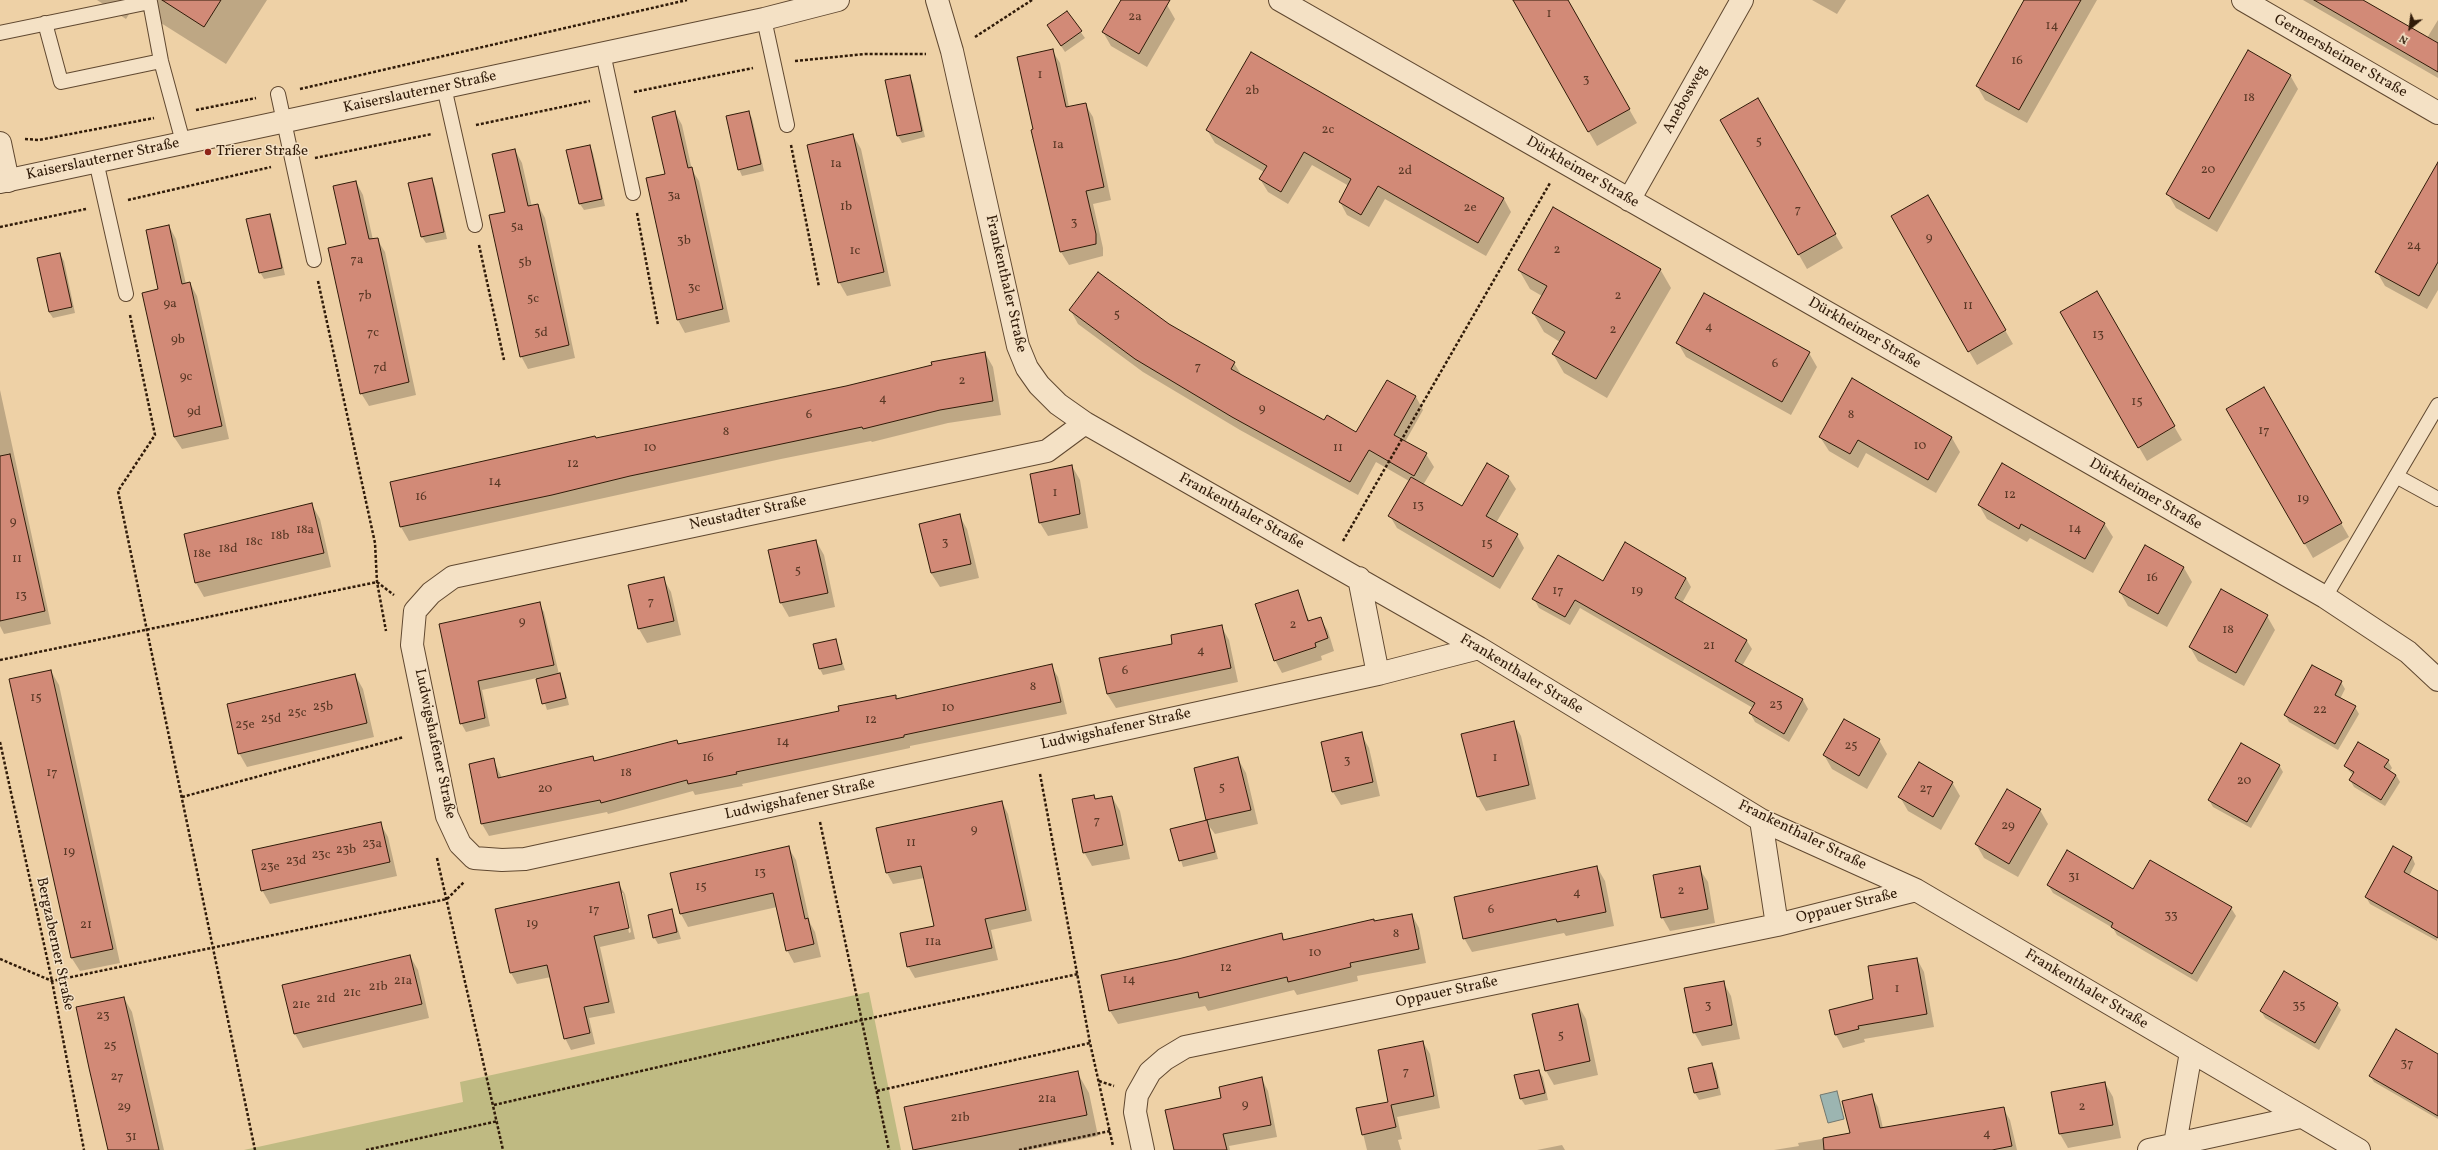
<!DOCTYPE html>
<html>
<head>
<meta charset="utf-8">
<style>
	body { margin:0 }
	#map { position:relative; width:2438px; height:1150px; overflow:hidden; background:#eed1a6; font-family:Vollkorn,serif }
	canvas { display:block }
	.north { position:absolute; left:2390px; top:8px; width:40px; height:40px; -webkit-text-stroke:3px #f4e1c5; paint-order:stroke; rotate:209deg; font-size:11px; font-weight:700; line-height:16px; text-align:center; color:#301b09 }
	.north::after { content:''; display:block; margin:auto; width:14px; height:18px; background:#301b09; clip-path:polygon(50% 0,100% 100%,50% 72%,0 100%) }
</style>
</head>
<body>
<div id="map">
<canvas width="2438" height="1150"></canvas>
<div class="north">N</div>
</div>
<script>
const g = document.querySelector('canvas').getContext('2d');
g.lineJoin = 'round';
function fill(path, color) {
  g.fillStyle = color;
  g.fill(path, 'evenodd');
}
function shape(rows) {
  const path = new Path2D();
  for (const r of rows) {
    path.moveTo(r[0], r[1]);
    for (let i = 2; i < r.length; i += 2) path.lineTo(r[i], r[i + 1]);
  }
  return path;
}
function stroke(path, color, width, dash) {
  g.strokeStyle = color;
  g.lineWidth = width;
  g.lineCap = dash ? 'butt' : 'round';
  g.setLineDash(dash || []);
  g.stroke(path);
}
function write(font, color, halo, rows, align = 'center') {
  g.font = font + ' Vollkorn,serif';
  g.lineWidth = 3;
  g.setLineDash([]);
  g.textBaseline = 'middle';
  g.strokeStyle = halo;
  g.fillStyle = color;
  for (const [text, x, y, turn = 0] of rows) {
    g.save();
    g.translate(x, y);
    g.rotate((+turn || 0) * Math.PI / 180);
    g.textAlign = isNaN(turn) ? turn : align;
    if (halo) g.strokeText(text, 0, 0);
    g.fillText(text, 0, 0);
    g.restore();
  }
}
fill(shape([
	[869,992,901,1150,244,1150,463,1102,460,1082]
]), '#bfba82');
const water = shape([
	[1837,1091,1844,1119,1828,1123,1820,1095,1837,1091]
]);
fill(water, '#9cb5b1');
stroke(water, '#71776e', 1);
fill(shape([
	[97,0,267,0,226,64,134,6,126,19],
	[1122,0,1158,0,1167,5,1175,19,1147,67,1111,46,1103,32],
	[1514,0,1567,0,1637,123,1597,146],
	[1812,0,1846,0,1837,14],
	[2025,0,2097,0,2027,123,1985,100,1977,86],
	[2303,0,2361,0,2427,38,2438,20,2438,78],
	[1067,13,1085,38,1065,52,1048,26],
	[1052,50,1060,63,1069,107,1085,104,1093,117,1111,200,1093,204,1103,248,1103,256,1069,265,1061,252,1032,131,1034,130],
	[1251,54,1504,199,1511,212,1486,256,1385,199,1369,227,1347,215,1340,202,1349,186,1312,165,1288,204,1268,192,1260,179,1264,172,1215,143,1207,130],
	[2290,75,2298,89,2217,232,2176,208,2168,194],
	[909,76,913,83,925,137,902,143,898,136,886,81],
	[1758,100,1843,248,1807,269,1722,120],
	[675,112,682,125,692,170,699,181,730,322,685,333,678,320,666,175],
	[748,112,752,118,764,171,742,176,739,169],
	[853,135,861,149,891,286,847,296,839,282],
	[590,146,593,153,605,206,584,210,580,204],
	[515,150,522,163,532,207,538,205,545,218,575,358,528,369,521,356],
	[2438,164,2438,290,2427,309,2385,286,2377,272],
	[432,180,435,186,447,239,426,243,422,237],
	[356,182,363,195,373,240,377,239,385,252,416,395,369,406,361,393,347,245],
	[1928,196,2013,344,1977,365,1892,217],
	[270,215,273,222,285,275,264,279,260,272],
	[169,226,176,239,186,284,190,283,197,296,229,439,182,449,174,437,160,290],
	[60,254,64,261,75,313,53,318,49,312],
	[1660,269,1671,288,1607,398,1564,373,1553,354,1560,342,1544,332,1533,313,1542,296,1530,289,1519,270],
	[2097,293,2182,440,2147,461,2061,313],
	[1071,311,1168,325,1234,363,1242,376,1324,422,1357,434,1388,381,1416,397,1423,410,1405,442,1426,454,1434,467,1423,485,1462,507,1508,477,1516,489,1496,523,1517,535,1524,548,1500,589,1397,528,1390,516,1409,481,1376,462,1358,495,1240,430,1143,372,1078,324],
	[1678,343,1809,353,1817,367,1791,415,1686,357],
	[985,353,993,367,1001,415,948,423,872,442,871,441,781,459,409,541,401,527,391,482,847,387],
	[1853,380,1952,438,1960,452,1936,493,1866,453,1858,468,1829,451,1820,437],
	[2264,389,2349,537,2313,558,2227,409],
	[0,390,51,624,4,634,0,626],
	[1072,466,1080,480,1088,528,1048,536,1040,523],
	[312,505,320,519,331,567,204,597,196,583,185,535],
	[1979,505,2104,523,2113,537,2093,573,2030,538,2027,542,1987,519],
	[959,515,967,529,979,578,940,587,931,573],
	[816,541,824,555,835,607,789,617,781,603,769,551],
	[2145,547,2184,568,2192,582,2167,627,2128,606,2120,592],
	[663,578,671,592,681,635,647,643,639,629,629,586],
	[1686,578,1691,587,1682,603,1747,641,1752,649,1742,666,1803,700,1808,709,1789,742,1755,722,1750,713,1753,708,1580,608,1570,625,1539,608,1534,599,1603,583],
	[1683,581,1685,581,1673,603,1671,602],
	[1297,592,1310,622,1320,618,1328,631,1334,651,1321,656,1322,660,1282,673,1275,660],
	[539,604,544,612,559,674,563,681,569,705,547,710,537,678,482,690,490,726,466,732,461,723,440,625],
	[2267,616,2275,630,2244,686,2198,661,2190,647],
	[1221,626,1229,640,1238,682,1116,708,1107,694,1174,644],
	[835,640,845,670,823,675,820,669],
	[1051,666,1058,677,1067,714,910,746,910,748,742,784,743,786,695,795,693,791,608,814,607,812,489,836,482,824,470,764,493,759,502,778,592,757,595,762,677,741,679,745,840,712,895,696,897,700],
	[51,671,59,685,120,963,80,971,71,957],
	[355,675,363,689,374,737,247,767,239,753],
	[2341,682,2345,689,2340,699,2355,707,2359,714,2338,750,2289,722,2285,715],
	[1513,722,1521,736,1536,799,1486,811,1478,797,1462,734],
	[1361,734,1369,748,1380,796,1341,805,1333,792],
	[1879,740,1887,754,1867,789,1832,769,1824,755],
	[1238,759,1246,773,1258,824,1215,834,1209,826,1218,859,1183,867,1172,830,1207,821],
	[2388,761,2392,768,2389,772,2396,775,2400,782,2385,806,2354,787,2350,780,2353,775,2345,766],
	[2279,765,2283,772,2251,828,2213,807,2209,800],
	[1952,782,1960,796,1941,830,1908,811,1900,797],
	[1094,796,1096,800,1112,797,1120,811,1130,859,1092,866,1084,852],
	[1002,802,1008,814,1032,921,991,930,998,960,915,978,908,966,935,926,924,878,893,884,887,873],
	[2040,810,2048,824,2018,877,1984,858,1976,844],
	[380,823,388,837,397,876,270,904,262,890],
	[788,847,796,860,810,923,815,932,821,957,794,963,787,950,777,907,688,927,681,914],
	[2412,857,2415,864,2409,876,2438,892,2437,941,2370,904,2366,897],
	[1597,867,1605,881,1614,926,1566,936,1564,933,1472,952,1464,938],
	[1699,868,1708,882,1715,923,1670,931,1662,917],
	[618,883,625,894,635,939,600,947,615,1013,589,1018,595,1044,571,1050,565,1038,551,977,517,984,511,973],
	[621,893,623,893,631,932,629,933],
	[2048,885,2133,890,2231,908,2236,916,2197,982,2117,935,2113,928,2053,893],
	[672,910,681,939,658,944,654,937],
	[1412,915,1419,928,1426,963,1357,976,1358,981,1297,995,1294,990,1208,1011,1205,1006,1118,1024,1110,1011,1103,976,1178,960,1281,934,1285,940],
	[410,956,418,970,429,1018,303,1048,295,1034,283,985],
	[1917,959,1924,972,1934,1027,1864,1039,1865,1042,1843,1048,1836,1035,1830,1011,1875,1000],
	[1723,982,1731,996,1740,1039,1702,1046,1694,1032],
	[124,998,132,1012,164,1150,109,1150],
	[2337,1004,2341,1010,2319,1050,2265,1018,2261,1011],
	[1578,1005,1586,1019,1598,1075,1554,1085,1546,1071],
	[1423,1042,1430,1054,1440,1108,1397,1117,1402,1139,1398,1140,1401,1150,1367,1150,1357,1109,1390,1103],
	[2438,1055,2438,1119,2374,1082,2370,1076],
	[1712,1064,1716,1071,1721,1095,1699,1100,1695,1093,1689,1069],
	[1539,1071,1543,1077,1548,1100,1525,1105,1521,1099],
	[1077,1072,1089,1093,1098,1136,1030,1150,914,1150,906,1108],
	[1262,1079,1268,1091,1277,1137,1229,1146,1230,1150,1175,1150,1222,1098],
	[2105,1083,2113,1097,2121,1138,2068,1148,2060,1134,2053,1093],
	[1871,1095,1878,1107,1883,1128,2003,1108,2010,1120,2017,1150,1774,1150,1799,1146,1798,1143,1851,1134],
	[1562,1145,1565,1150,1537,1150]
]), '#0003');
const building = shape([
	[162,0,221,0,204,27,162,0],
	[1121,0,1170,0,1139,54,1102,32,1121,0],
	[1513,0,1568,0,1630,109,1588,132,1513,0],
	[2024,0,2081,0,2019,110,1976,86,2024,0],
	[2314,0,2363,0,2438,43,2438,72,2314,0],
	[1067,11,1082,31,1061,46,1047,25,1067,11],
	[1053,49,1066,107,1086,103,1104,187,1086,191,1096,234,1096,244,1060,252,1031,130,1033,129,1017,57,1053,49],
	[2248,50,2291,75,2209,219,2166,194,2248,50],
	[1251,52,1504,198,1478,243,1378,186,1361,215,1339,202,1351,179,1304,152,1281,192,1259,179,1267,166,1206,130,1251,52],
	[910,75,922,131,897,136,885,80,910,75],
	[1758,98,1836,234,1798,255,1720,120,1758,98],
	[675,111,688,168,692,167,723,309,677,320,646,178,665,174,652,117,675,111],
	[749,111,761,164,738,170,726,116,749,111],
	[853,134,884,272,838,283,807,145,853,134],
	[590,145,602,199,579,204,566,150,590,145],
	[515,149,528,206,538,204,569,345,520,357,489,215,505,212,492,154,515,149],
	[2438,162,2438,262,2419,296,2375,272,2438,162],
	[432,178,444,232,421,237,408,183,432,178],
	[356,181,369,239,378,238,409,382,360,394,328,248,346,244,333,186,356,181],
	[1928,195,2006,330,1968,352,1891,216,1928,195],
	[1553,207,1661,269,1596,379,1552,354,1565,332,1532,313,1547,286,1518,270,1553,207],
	[270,214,282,268,259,273,246,219,270,214],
	[169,225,182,284,190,282,222,426,174,437,142,293,158,289,146,230,169,225],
	[60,253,72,307,49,312,37,258,60,253],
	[1098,272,1169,324,1235,362,1231,369,1324,420,1327,415,1356,432,1387,380,1416,396,1394,435,1427,453,1414,476,1369,450,1350,482,1232,417,1135,359,1069,310,1098,272],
	[2097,291,2175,426,2138,448,2060,312,2097,291],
	[1704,293,1810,352,1782,402,1676,343,1704,293],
	[985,352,993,401,940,410,863,429,862,427,630,476,552,495,400,527,390,482,595,436,596,438,846,386,932,365,931,362,985,352],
	[1852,378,1952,437,1928,480,1858,440,1850,454,1819,437,1852,378],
	[2264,387,2342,523,2304,544,2226,409,2264,387],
	[10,454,45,611,0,621,0,456,10,454],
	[1487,463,1509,476,1486,516,1518,534,1493,577,1388,516,1411,477,1462,506,1487,463],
	[2002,463,2105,523,2085,559,2021,524,2019,529,1978,505,2002,463],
	[1072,465,1080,514,1039,523,1030,474,1072,465],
	[312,503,324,553,195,583,184,534,312,503],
	[960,514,971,564,931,573,919,524,960,514],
	[816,540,828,593,780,603,768,550,816,540],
	[1625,542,1686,578,1675,598,1747,640,1735,661,1803,699,1784,734,1749,713,1755,703,1575,600,1565,617,1532,599,1558,555,1603,581,1625,542],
	[2145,545,2184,567,2158,614,2119,592,2145,545],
	[664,577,674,621,638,629,628,585,664,577],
	[2221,589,2268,615,2236,673,2189,647,2221,589],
	[1298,590,1308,621,1321,617,1328,638,1315,643,1316,647,1274,661,1255,604,1298,590],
	[540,602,554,665,478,681,485,718,460,724,439,624,540,602],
	[1222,625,1231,668,1107,694,1099,658,1172,644,1171,635,1222,625],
	[836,639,842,664,819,669,813,644,836,639],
	[1052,664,1061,702,904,735,904,737,736,772,737,774,688,784,687,780,601,803,600,800,481,824,469,764,494,758,498,778,593,756,594,761,677,740,678,744,839,711,838,706,896,695,896,699,1052,664],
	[2312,665,2342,681,2335,695,2356,706,2335,744,2284,715,2312,665],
	[51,670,113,949,71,958,9,679,51,670],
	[560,673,566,698,542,704,536,679,560,673],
	[355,674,367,723,238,754,227,704,355,674],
	[1844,719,1880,739,1859,776,1823,755,1844,719],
	[1514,721,1529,785,1477,797,1461,734,1514,721],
	[1362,732,1373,782,1332,792,1321,742,1362,732],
	[2358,742,2389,760,2384,767,2396,775,2381,800,2349,780,2354,772,2344,766,2358,742],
	[2241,743,2280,765,2247,822,2208,800,2241,743],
	[1238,757,1251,810,1206,820,1194,768,1238,757],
	[1919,762,1953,782,1933,817,1898,797,1919,762],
	[2007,789,2041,809,2009,864,1975,844,2007,789],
	[1094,795,1095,799,1112,796,1123,845,1083,853,1072,799,1094,795],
	[1002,801,1026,910,985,919,992,948,907,967,900,933,934,926,921,866,886,873,876,828,1002,801],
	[1207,820,1215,852,1179,861,1170,829,1207,820],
	[381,822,390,862,261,891,252,850,381,822],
	[789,846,805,919,808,918,814,944,786,951,773,893,680,914,670,873,789,846],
	[2393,846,2412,857,2404,872,2438,891,2438,938,2365,897,2393,846],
	[2067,850,2133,889,2150,860,2232,907,2192,974,2111,927,2113,923,2047,885,2067,850],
	[1597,866,1606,912,1557,922,1556,919,1463,939,1454,897,1597,866],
	[1700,866,1708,909,1661,918,1653,875,1700,866],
	[619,882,629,928,594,936,609,1002,584,1007,590,1033,564,1039,547,965,510,973,495,909,619,882],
	[672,909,677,932,653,938,648,915,672,909],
	[1412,914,1419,949,1350,963,1351,967,1288,982,1287,977,1199,998,1198,992,1109,1011,1101,975,1178,959,1282,933,1283,940,1374,919,1374,921,1412,914],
	[410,955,422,1004,294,1034,282,985,410,955],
	[1917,958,1927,1014,1858,1026,1859,1029,1835,1035,1829,1010,1873,999,1868,966,1917,958],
	[2284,971,2338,1003,2315,1043,2260,1011,2284,971],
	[1724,981,1732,1025,1693,1033,1684,988,1724,981],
	[124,997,131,1027,159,1150,108,1150,89,1068,76,1007,124,997],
	[1578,1004,1590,1061,1545,1071,1532,1014,1578,1004],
	[2396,1029,2438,1054,2438,1116,2369,1076,2396,1029],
	[1423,1041,1434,1096,1391,1105,1396,1127,1362,1135,1356,1108,1388,1102,1378,1050,1423,1041],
	[1712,1063,1718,1088,1694,1093,1688,1068,1712,1063],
	[1539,1070,1545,1093,1520,1099,1514,1075,1539,1070],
	[1078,1071,1087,1115,913,1150,904,1107,1078,1071],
	[1262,1077,1271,1125,1223,1134,1227,1150,1174,1150,1165,1110,1221,1098,1219,1087,1262,1077],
	[2105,1082,2113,1125,2059,1134,2051,1092,2105,1082],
	[1872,1094,1880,1128,2004,1107,2012,1146,1992,1150,1824,1150,1823,1138,1850,1133,1842,1101,1872,1094]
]);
fill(building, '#d28a77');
stroke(building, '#301b09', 1);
const service = shape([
	[764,19,787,125],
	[45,23,61,82,161,61],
	[0,33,150,2,161,61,183,142],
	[603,53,633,193],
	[444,87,475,225],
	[278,94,314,260],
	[96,161,126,294],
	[2396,476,2438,499],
	[2325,597,2438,405]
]);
const minor = shape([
	[937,0,952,51,1018,346,1027,368,1039,385,1058,404,1085,423,1479,648,1761,820,1916,890,2359,1150],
	[1280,0,2325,597,2408,652,2438,680],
	[2243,0,2438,113],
	[0,143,8,181],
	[1629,200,1742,0],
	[1085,423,1047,451,453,577,431,593,415,611,412,645,447,816,460,844,474,858,502,860,525,859,1378,674,1479,648],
	[1359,578,1378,674],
	[1761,820,1777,925],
	[2175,1144,2191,1052],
	[1143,1150,1135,1112,1137,1095,1150,1072,1165,1059,1185,1047,1777,925,1916,890],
	[2149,1150,2300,1117]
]);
const tertiary = shape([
	[0,182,764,19,838,0]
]);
stroke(service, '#604830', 16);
stroke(minor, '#604830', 24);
stroke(tertiary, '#604830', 24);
stroke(shape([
	[975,37,1032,0],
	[795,61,865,54,926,54],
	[300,89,687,0],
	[634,92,753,68],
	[196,110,256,98],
	[476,125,590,101],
	[25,139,39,140,154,118],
	[791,145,819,287],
	[315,158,432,134],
	[128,200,271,167],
	[637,213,658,325],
	[0,227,86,209],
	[479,245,504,360],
	[318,281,375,543,377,582,386,631],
	[130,315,155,435,118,491,255,1150],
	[1343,541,1550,183],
	[0,660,377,582,394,595],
	[0,742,52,981,84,1150],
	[1040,774,1090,1043,1113,1146],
	[182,797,404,737],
	[820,822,889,1150],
	[437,858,503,1150],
	[0,959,52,981,447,899,464,882],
	[1099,1081,1114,1086],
	[877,1091,1090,1043],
	[494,1105,862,1020,1078,974],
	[366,1150,498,1121],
	[1019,1150,1110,1131]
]), '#301b09', 2.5, [3, 2]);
stroke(service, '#f4e1c5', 14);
stroke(minor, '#f4e1c5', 22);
stroke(tertiary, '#f4e1c5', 22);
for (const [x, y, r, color] of [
	[208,152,4,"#8f2418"]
]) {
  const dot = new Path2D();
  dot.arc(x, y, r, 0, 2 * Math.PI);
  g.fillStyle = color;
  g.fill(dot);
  stroke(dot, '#f4e1c5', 1.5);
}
write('13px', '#583724', null, [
	["1",1549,15],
	["2a",1135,18],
	["14",2052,27],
	["16",2017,62],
	["1",1040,76],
	["3",1586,81],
	["2b",1252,92],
	["18",2249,99],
	["2c",1328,131],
	["5",1759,143],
	["1a",1058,146],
	["1a",836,165],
	["20",2208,171],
	["2d",1405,172],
	["3a",674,197],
	["1b",846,208],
	["2e",1470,209],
	["7",1798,211],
	["3",1074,224],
	["5a",517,228],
	["9",1929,239],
	["3b",684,242],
	["24",2414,247],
	["2",1557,251],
	["1c",855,252],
	["7a",357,261],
	["5b",525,264],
	["3c",694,289],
	["7b",365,297],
	["2",1618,297],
	["5c",533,300],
	["9a",170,305],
	["11",1968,307],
	["5",1117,316],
	["4",1709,328],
	["2",1613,331],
	["7c",373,334],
	["5d",541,334],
	["13",2098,336],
	["9b",178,341],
	["6",1775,365],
	["7",1198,368],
	["7d",380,369],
	["9c",186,378],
	["2",962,382],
	["4",883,400],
	["15",2137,403],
	["9",1262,410],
	["9d",194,413],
	["6",809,416],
	["8",1851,416],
	["17",2264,432],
	["8",726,433],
	["10",1920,447],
	["10",650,449],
	["11",1338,449],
	["12",573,465],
	["14",495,483],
	["1",1055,494],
	["12",2010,496],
	["16",421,498],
	["19",2303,500],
	["13",1418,507],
	["9",13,523],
	["14",2075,530],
	["18a",305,531],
	["18b",280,537],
	["18c",254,543],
	["3",945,544],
	["15",1487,545],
	["18d",228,550],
	["18e",202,555],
	["11",17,560],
	["5",798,572],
	["16",2152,579],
	["17",1558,592],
	["19",1637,592],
	["13",21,597],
	["7",651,603],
	["9",522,623],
	["2",1293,626],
	["18",2228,631],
	["21",1709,647],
	["4",1201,652],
	["6",1125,672],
	["8",1033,688],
	["15",36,699],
	["23",1776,706],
	["25b",323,708],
	["10",948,709],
	["22",2320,711],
	["25c",297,714],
	["25d",271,720],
	["12",871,721],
	["25e",245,726],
	["14",783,743],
	["25",1851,747],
	["16",708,759],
	["1",1495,759],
	["3",1347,762],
	["17",52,774],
	["18",626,774],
	["20",2244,782],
	["5",1222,789],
	["20",545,790],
	["27",1926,790],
	["7",1097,822],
	["29",2008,827],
	["9",974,831],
	["11",911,844],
	["23a",372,845],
	["23b",346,851],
	["19",69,853],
	["23c",321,856],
	["23d",296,862],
	["23e",270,868],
	["13",760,874],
	["31",2074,878],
	["15",701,888],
	["2",1681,892],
	["4",1577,894],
	["17",594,911],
	["6",1491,911],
	["33",2171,917],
	["19",532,925],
	["21",86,926],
	["8",1396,935],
	["11a",933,943],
	["10",1315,954],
	["12",1226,969],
	["14",1129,981],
	["21a",403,982],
	["21b",378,988],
	["1",1897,990],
	["21c",352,994],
	["21d",326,1000],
	["21e",301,1006],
	["3",1708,1007],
	["35",2299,1007],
	["23",103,1017],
	["5",1561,1037],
	["25",110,1047],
	["37",2407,1065],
	["7",1406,1073],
	["27",117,1078],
	["21a",1047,1100],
	["9",1245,1106],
	["29",124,1108],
	["2",2082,1108],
	["21b",960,1119],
	["4",1987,1135],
	["31",131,1138]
]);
write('15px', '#301b09', '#f4e1c5', [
	["Germersheimer Straße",2340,57,30],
	["Kaiserslauterner Straße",420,93,-12],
	["Anebosweg",1686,100,-61],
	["Kaiserslauterner Straße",103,160,-12],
	["Dürkheimer Straße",1582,173,30],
	["Frankenthaler Straße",1005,284,77],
	["Dürkheimer Straße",1864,334,30],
	["Dürkheimer Straße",2145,495,30],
	["Frankenthaler Straße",1241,512,29],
	["Neustadter Straße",748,514,-12],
	["Frankenthaler Straße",1521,675,31],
	["Ludwigshafener Straße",1116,730,-12],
	["Ludwigshafener Straße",434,744,78],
	["Ludwigshafener Straße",800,800,-12],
	["Frankenthaler Straße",1802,836,26],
	["Oppauer Straße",1847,907,-14],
	["Bergzaberner Straße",54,944,78],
	["Frankenthaler Straße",2086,990,31],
	["Oppauer Straße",1447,993,-12]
]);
write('15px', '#301b09', '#f4e1c5', [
	["Trierer Straße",216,152]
], 'left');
</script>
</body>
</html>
